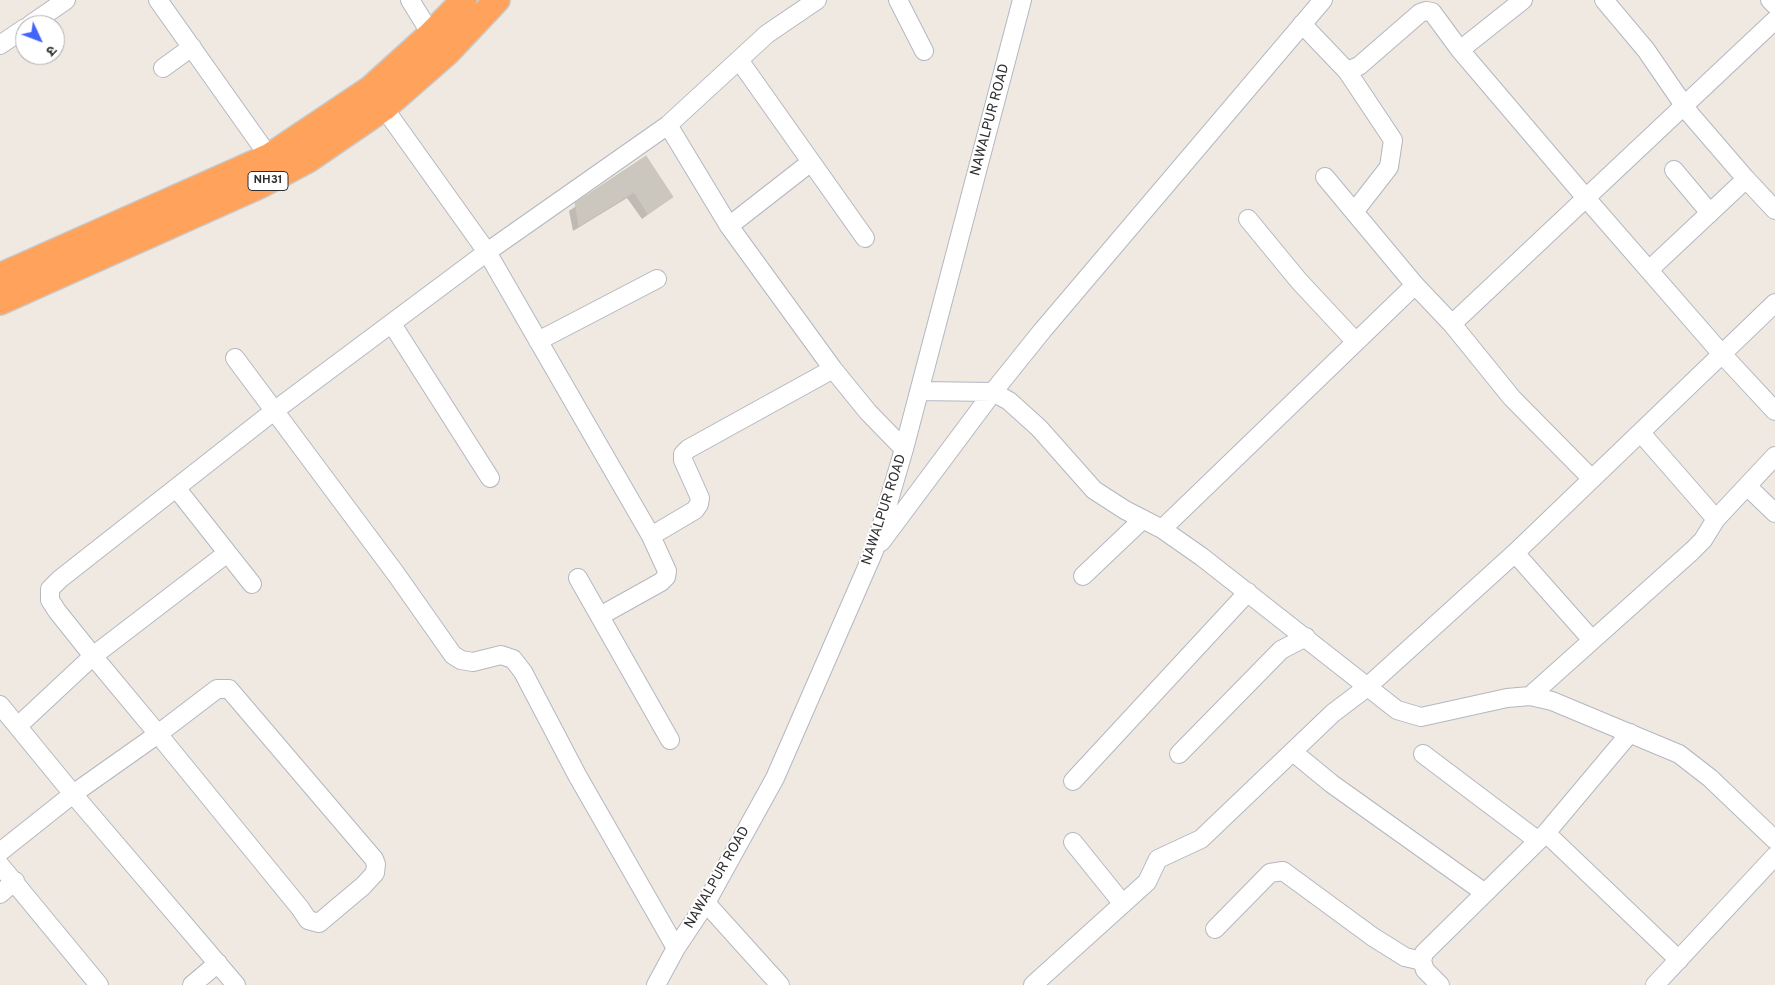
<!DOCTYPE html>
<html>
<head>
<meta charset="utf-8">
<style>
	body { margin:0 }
	#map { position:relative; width:1775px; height:985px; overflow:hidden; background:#efe9e1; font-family:Overpass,"Noto Sans Devanagari",sans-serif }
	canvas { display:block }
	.north { position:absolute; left:15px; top:15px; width:50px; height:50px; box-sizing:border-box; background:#fff; border:1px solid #ababab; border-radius:50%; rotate:133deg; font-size:14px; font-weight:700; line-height:20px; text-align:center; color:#2e2e2e }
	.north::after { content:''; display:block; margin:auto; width:18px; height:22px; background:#4264fb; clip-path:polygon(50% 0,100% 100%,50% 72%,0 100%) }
</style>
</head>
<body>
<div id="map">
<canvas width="1775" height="985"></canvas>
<div class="north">उ</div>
</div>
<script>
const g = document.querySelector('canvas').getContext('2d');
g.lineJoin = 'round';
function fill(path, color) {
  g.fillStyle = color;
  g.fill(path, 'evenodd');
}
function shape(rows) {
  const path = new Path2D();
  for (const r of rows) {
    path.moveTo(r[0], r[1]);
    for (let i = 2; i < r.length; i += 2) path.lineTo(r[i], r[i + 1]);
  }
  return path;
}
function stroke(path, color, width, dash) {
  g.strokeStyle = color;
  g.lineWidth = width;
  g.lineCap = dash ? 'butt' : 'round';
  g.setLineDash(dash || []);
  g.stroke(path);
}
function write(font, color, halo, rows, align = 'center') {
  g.font = font + ' Overpass,sans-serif';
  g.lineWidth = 4;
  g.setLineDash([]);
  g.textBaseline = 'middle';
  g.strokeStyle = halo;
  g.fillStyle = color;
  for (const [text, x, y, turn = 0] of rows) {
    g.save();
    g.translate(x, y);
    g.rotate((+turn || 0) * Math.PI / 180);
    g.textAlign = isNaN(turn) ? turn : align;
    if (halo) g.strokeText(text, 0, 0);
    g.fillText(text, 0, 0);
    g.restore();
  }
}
fill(shape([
	[646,157,672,197,642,219,627,198,573,231,569,211]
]), '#0003');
const building = shape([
	[646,156,673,197,648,214,634,192,579,226,575,203,646,156]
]);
fill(building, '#cbc7bf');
stroke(building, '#cbc5ba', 1);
const minor = shape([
	[158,0,275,165],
	[410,0,431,34],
	[898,0,924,51],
	[1604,0,1646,50,1690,114,1746,179,1775,210],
	[1770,0,1775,5],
	[1302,24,1347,71,1359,66,1420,13,1426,11,1432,12,1460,50,1586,198,1721,353,1775,411],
	[30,25,66,0],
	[0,45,25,28],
	[1460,50,1523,0],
	[739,60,865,238],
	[163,68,192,47],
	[1347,71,1393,140,1389,167,1354,212],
	[384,108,487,252,651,536,667,571,666,577,661,582,600,616],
	[668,125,767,34,817,0],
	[1674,170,1710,213],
	[1325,177,1415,285,1452,324,1512,398,1592,479],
	[1248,219,1299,281,1355,341],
	[729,226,811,162],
	[1649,270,1746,179],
	[392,324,490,478],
	[1452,324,1775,20],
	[538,341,657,279],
	[235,358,396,574,453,655,461,660,473,662,501,655,513,659,523,672,577,775,676,948],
	[919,391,993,392,1009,401,1039,428,1094,490,1125,510,1162,529,1202,557,1397,710,1421,717,1507,698,1530,696,1552,701,1679,754,1710,778,1775,840],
	[1641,433,1716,519],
	[1747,486,1775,513],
	[177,489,252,584],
	[1162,529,1415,285],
	[651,536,695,510,699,504,700,498,683,460,683,454,688,449,833,369,868,412,904,449],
	[881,542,993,392,1042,331,1323,0],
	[1515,553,1592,640],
	[1083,576,1143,519],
	[578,578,670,740],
	[1530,696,1692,551,1703,540,1716,519,1775,456],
	[0,705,73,794,236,985],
	[18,726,93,656,226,554],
	[1293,752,1332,784,1485,893],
	[1179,754,1281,650,1306,637],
	[1423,754,1537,840],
	[1073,781,1248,592],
	[1546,833,1679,960],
	[1073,842,1123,904],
	[0,852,73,794,158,734,217,689,229,689,374,859,376,864,375,873,363,886,319,923,308,920,300,908,158,734,93,656,57,611,50,600,50,589,60,579,274,411,487,252,668,125,729,226,833,369],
	[0,865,99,985],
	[0,894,15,881],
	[706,903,780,985],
	[1215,929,1270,873,1283,871,1373,937,1405,957,1422,961],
	[192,985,218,963],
	[656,985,676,948,706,903,775,778,874,551,904,449,1022,0],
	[1033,985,1147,882,1158,859,1201,839,1333,713,1366,688,1515,553,1775,303],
	[1440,985,1425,970,1422,961,1424,953,1546,833,1630,733],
	[1655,985,1775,856]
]);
const highway = shape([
	[0,276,270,156,370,89,431,34,464,0],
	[0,302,261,185,308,160,384,108,448,52,497,0]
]);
stroke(minor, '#b4b7c1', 20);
stroke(highway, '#c9c9c9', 28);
stroke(minor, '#fff', 18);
stroke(highway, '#ffa35c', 25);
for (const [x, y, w] of [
	[268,181,40]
]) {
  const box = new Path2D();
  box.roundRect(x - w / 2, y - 9.5, w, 19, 4);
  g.fillStyle = '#fff';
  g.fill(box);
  stroke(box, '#2e2e2e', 1);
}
write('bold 12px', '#2e2e2e', null, [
	["NH31",268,181]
]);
write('14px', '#2e2e2e', '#fff', [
	["NAWALPUR ROAD",991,120,-75],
	["NAWALPUR ROAD",885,510,-72],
	["NAWALPUR ROAD",718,878,-60]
]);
</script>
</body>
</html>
